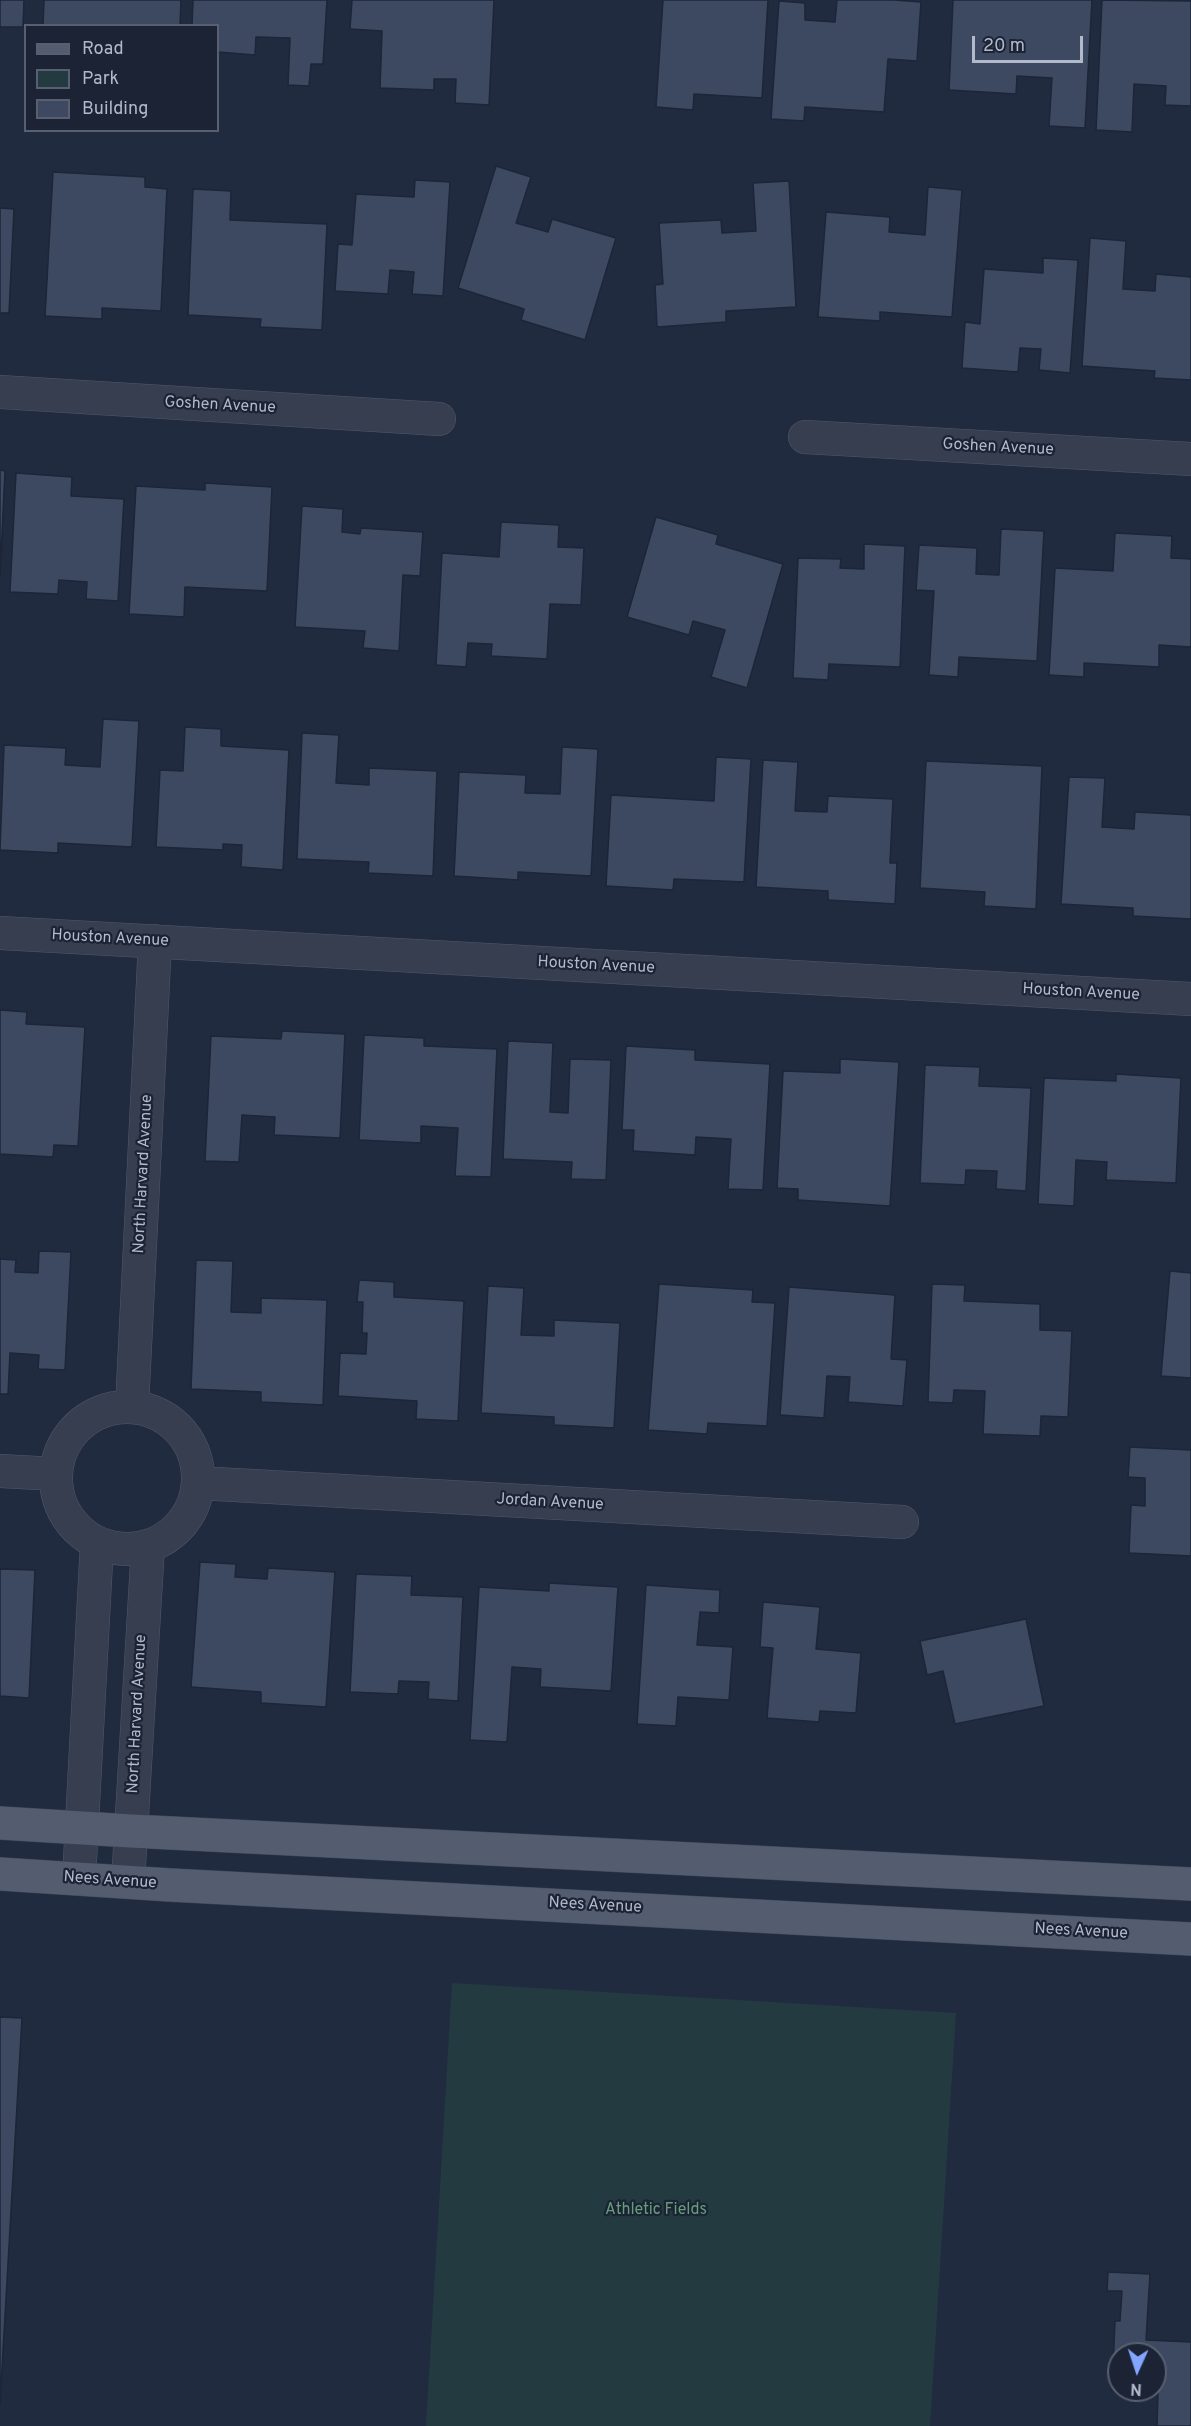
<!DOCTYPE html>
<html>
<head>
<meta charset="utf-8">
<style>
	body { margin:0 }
	#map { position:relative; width:1191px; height:2426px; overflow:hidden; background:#212b40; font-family:Overpass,sans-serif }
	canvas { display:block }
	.legend { position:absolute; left:24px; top:24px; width:195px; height:108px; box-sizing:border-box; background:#1b2335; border:2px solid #575f71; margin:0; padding:8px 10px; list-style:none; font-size:18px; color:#b2b9cb }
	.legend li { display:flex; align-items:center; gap:12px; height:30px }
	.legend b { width:30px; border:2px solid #575f71 }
	.north { position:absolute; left:1107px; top:2342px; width:60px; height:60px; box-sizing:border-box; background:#1b2335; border:2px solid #575f71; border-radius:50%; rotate:183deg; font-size:16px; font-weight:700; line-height:24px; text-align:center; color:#b2b9cb }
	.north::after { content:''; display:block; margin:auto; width:21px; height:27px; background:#83a5ff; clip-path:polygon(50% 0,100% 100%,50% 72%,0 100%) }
	.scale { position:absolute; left:972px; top:36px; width:111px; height:27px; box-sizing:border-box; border:3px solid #b2b9cb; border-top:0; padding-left:8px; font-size:18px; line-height:21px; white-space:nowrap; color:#b2b9cb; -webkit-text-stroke:4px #1b2335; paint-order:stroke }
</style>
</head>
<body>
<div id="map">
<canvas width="1191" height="2426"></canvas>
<ul class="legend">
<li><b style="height:8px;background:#545c70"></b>Road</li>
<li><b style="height:16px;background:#243a41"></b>Park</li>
<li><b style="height:16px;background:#3d4960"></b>Building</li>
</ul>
<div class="north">N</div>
<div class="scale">20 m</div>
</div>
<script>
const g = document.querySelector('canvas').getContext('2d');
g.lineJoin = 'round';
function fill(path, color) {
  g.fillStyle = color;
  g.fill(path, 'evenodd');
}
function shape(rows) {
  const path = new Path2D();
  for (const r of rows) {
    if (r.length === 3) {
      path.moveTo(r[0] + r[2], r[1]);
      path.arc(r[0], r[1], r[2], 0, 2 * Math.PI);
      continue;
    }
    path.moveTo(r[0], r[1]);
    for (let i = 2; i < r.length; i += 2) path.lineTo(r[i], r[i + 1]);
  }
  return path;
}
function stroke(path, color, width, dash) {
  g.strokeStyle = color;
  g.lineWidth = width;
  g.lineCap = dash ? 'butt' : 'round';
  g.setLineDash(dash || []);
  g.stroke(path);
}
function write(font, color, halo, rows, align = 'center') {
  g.font = font + ' Overpass,sans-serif';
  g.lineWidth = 4.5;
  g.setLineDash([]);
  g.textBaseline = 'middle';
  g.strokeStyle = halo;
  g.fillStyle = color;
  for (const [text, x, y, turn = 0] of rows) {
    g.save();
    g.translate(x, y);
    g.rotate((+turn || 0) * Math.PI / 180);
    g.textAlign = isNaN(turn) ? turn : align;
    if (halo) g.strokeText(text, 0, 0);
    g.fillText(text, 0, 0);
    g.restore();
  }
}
fill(shape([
	[452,1983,956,2013,930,2426,426,2426]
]), '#243a41');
const building = shape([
	[0,0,24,0,23,27,0,27,0,0],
	[44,0,181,0,180,26,43,26,44,0],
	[193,0,327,0,323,64,311,64,309,86,288,85,290,38,256,37,255,55,218,52,218,26,192,26,193,0],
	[352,0,494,0,489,105,455,103,456,79,434,79,434,90,380,88,382,31,350,29,352,0],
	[663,0,768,0,762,98,694,94,693,110,656,107,663,0],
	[837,0,894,0,921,2,917,61,888,59,884,112,805,107,804,121,771,119,779,1,805,3,805,20,835,22,837,0],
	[953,0,1092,0,1085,128,1049,126,1052,78,1017,76,1016,94,949,90,953,0],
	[1102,0,1191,1,1191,106,1165,105,1166,86,1134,84,1132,132,1096,130,1102,0],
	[496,166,531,177,516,223,548,232,552,219,616,238,585,340,521,320,524,309,458,288,496,166],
	[53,172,145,177,145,187,167,189,161,311,102,308,102,319,45,316,53,172],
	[415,180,450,182,443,296,412,294,414,272,390,270,388,294,335,291,338,244,352,245,356,194,414,197,415,180],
	[789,181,796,307,726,311,726,322,657,327,655,285,663,284,659,223,721,220,722,233,756,231,753,183,789,181],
	[928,187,962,190,952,317,880,312,880,321,818,317,826,212,890,217,889,232,925,235,928,187],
	[193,189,231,191,230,220,327,224,322,330,260,327,261,319,188,315,193,189],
	[0,208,14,209,9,313,0,313,0,208],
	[1090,238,1126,241,1123,289,1155,291,1156,274,1191,277,1191,380,1154,378,1155,371,1082,366,1090,238],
	[1043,258,1078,260,1070,373,1039,370,1041,349,1020,348,1018,372,962,368,965,322,980,324,984,269,1043,273,1043,258],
	[0,470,5,471,0,576,0,470],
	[16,473,72,477,71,496,124,499,118,601,86,599,87,582,59,580,58,594,10,592,16,473],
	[205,483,272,487,267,591,185,587,184,617,129,614,136,486,205,490,205,483],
	[302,506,343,509,342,532,360,534,361,528,423,532,420,576,403,575,399,651,363,648,365,631,295,627,302,506],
	[656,517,718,535,716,544,783,564,747,688,711,677,725,630,693,621,689,635,627,617,656,517],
	[501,522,559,525,558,547,584,548,581,605,550,604,547,659,491,656,492,644,468,643,466,667,436,665,442,553,499,557,501,522],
	[1001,529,1044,531,1037,661,959,657,958,677,929,675,934,591,916,590,919,545,977,548,976,574,999,575,1001,529],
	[1115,533,1172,536,1171,558,1191,559,1191,647,1159,645,1159,667,1084,663,1084,677,1049,675,1055,568,1113,571,1115,533],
	[864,544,905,546,900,667,829,664,828,680,793,678,798,558,841,559,840,568,864,569,864,544],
	[103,719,139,721,132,847,58,843,58,853,0,850,4,745,66,748,65,765,100,767,103,719],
	[185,727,221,729,221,746,289,750,283,870,241,867,242,845,223,844,223,850,156,847,160,770,183,771,185,727],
	[302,733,339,735,336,783,369,785,369,768,437,771,433,876,368,873,369,862,297,859,302,733],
	[562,747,598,749,591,876,518,872,518,880,454,876,459,772,526,775,525,793,560,794,562,747],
	[716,757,751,759,744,882,674,879,673,890,606,886,611,795,714,801,716,757],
	[763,760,798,762,795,811,827,812,828,796,893,799,890,863,897,863,895,904,828,900,828,891,756,887,763,760],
	[926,761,1042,766,1036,909,984,906,985,892,920,888,926,761],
	[1069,777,1105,778,1102,827,1134,829,1135,812,1191,815,1191,919,1133,916,1133,908,1061,904,1069,777],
	[0,1010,27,1012,26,1024,85,1027,78,1146,54,1145,53,1157,0,1154,0,1010],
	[282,1031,345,1034,340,1138,274,1135,275,1117,242,1115,239,1162,205,1161,211,1036,281,1039,282,1031],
	[364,1035,424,1038,424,1046,497,1049,491,1177,455,1176,458,1128,421,1126,421,1143,359,1140,364,1035],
	[508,1041,553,1043,550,1112,568,1113,570,1059,611,1060,606,1180,571,1179,572,1162,503,1159,508,1041],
	[626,1046,695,1050,695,1060,770,1064,763,1190,728,1189,731,1139,696,1137,695,1155,633,1151,634,1130,622,1130,626,1046],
	[840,1059,899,1062,890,1206,798,1200,798,1189,777,1188,783,1071,840,1073,840,1059],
	[925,1065,980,1067,979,1086,1031,1088,1026,1191,996,1189,997,1171,966,1170,965,1185,920,1183,925,1065],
	[1116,1074,1181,1078,1176,1183,1106,1180,1107,1162,1076,1160,1074,1206,1038,1204,1044,1078,1116,1081,1116,1074],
	[39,1251,71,1252,65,1370,38,1369,39,1355,10,1353,8,1394,0,1394,0,1259,16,1260,15,1272,38,1273,39,1251],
	[196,1260,233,1261,231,1312,261,1313,261,1298,327,1300,323,1405,261,1402,261,1392,191,1389,196,1260],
	[1170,1271,1191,1273,1191,1378,1161,1376,1170,1271],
	[359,1280,394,1282,394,1297,464,1301,458,1421,416,1419,417,1401,338,1396,340,1353,366,1354,367,1333,362,1333,363,1302,357,1302,359,1280],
	[659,1284,753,1290,752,1302,775,1303,767,1426,708,1423,707,1434,648,1430,659,1284],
	[932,1284,965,1285,964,1301,1040,1304,1040,1330,1072,1331,1068,1417,1041,1416,1040,1436,983,1434,985,1391,954,1390,953,1403,928,1402,932,1284],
	[488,1286,524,1288,521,1335,554,1336,554,1320,620,1323,614,1428,554,1425,554,1417,481,1413,488,1286],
	[789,1287,895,1295,891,1359,907,1360,903,1406,848,1402,850,1377,827,1376,824,1418,780,1415,789,1287],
	[1130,1447,1191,1450,1191,1556,1129,1553,1131,1505,1145,1506,1145,1478,1128,1477,1130,1447],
	[200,1562,236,1564,235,1577,267,1579,268,1568,335,1572,326,1707,261,1703,261,1692,191,1687,200,1562],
	[0,1569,35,1570,29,1698,0,1696,0,1569],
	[356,1574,412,1576,411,1595,463,1597,458,1701,428,1699,429,1682,399,1681,398,1694,350,1692,356,1574],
	[549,1583,618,1587,611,1691,540,1687,541,1669,512,1667,507,1742,470,1740,479,1587,549,1591,549,1583],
	[646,1585,720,1590,719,1613,700,1612,697,1645,733,1647,729,1700,678,1697,676,1726,637,1724,646,1585],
	[763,1602,820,1607,816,1649,861,1653,856,1713,820,1711,819,1722,767,1718,773,1648,760,1647,763,1602],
	[1026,1619,1044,1706,955,1724,943,1671,927,1675,920,1641,1026,1619],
	[0,2017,22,2018,0,2404,0,2017],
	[1108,2272,1150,2274,1146,2340,1191,2342,1191,2426,1157,2426,1158,2393,1112,2391,1115,2321,1120,2321,1122,2291,1107,2291,1108,2272],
	[1119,2354,1155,2354,1155,2390,1119,2390,1119,2354]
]);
fill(building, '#3d4960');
stroke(building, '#1d2537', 1.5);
const minor = shape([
	[0,392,439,419],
	[805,437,1191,459],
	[0,933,1191,999],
	[132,1407,155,941],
	[127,1478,71],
	[0,1471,56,1474],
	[198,1483,902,1522],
	[79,1879,97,1543],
	[128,1882,148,1546]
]);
const major = shape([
	[0,1823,131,1831,1191,1884],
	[0,1874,170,1885,1191,1939]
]);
stroke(minor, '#51596b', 34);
stroke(major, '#3f4759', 34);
stroke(minor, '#363e50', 33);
stroke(major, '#545c70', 33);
write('16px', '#b2b9cb', '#1b2335', [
	["Goshen Avenue",220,406,3],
	["Goshen Avenue",998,448,3],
	["Houston Avenue",110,939,3],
	["Houston Avenue",596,966,3],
	["Houston Avenue",1081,993,3],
	["North Harvard Avenue",144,1174,-87],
	["Jordan Avenue",550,1503,3],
	["North Harvard Avenue",138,1714,-87],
	["Nees Avenue",110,1881,4],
	["Nees Avenue",595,1906,3],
	["Nees Avenue",1081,1932,3]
]);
write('16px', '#669e79', '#1b2335', [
	["Athletic Fields",656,2211]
]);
</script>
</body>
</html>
